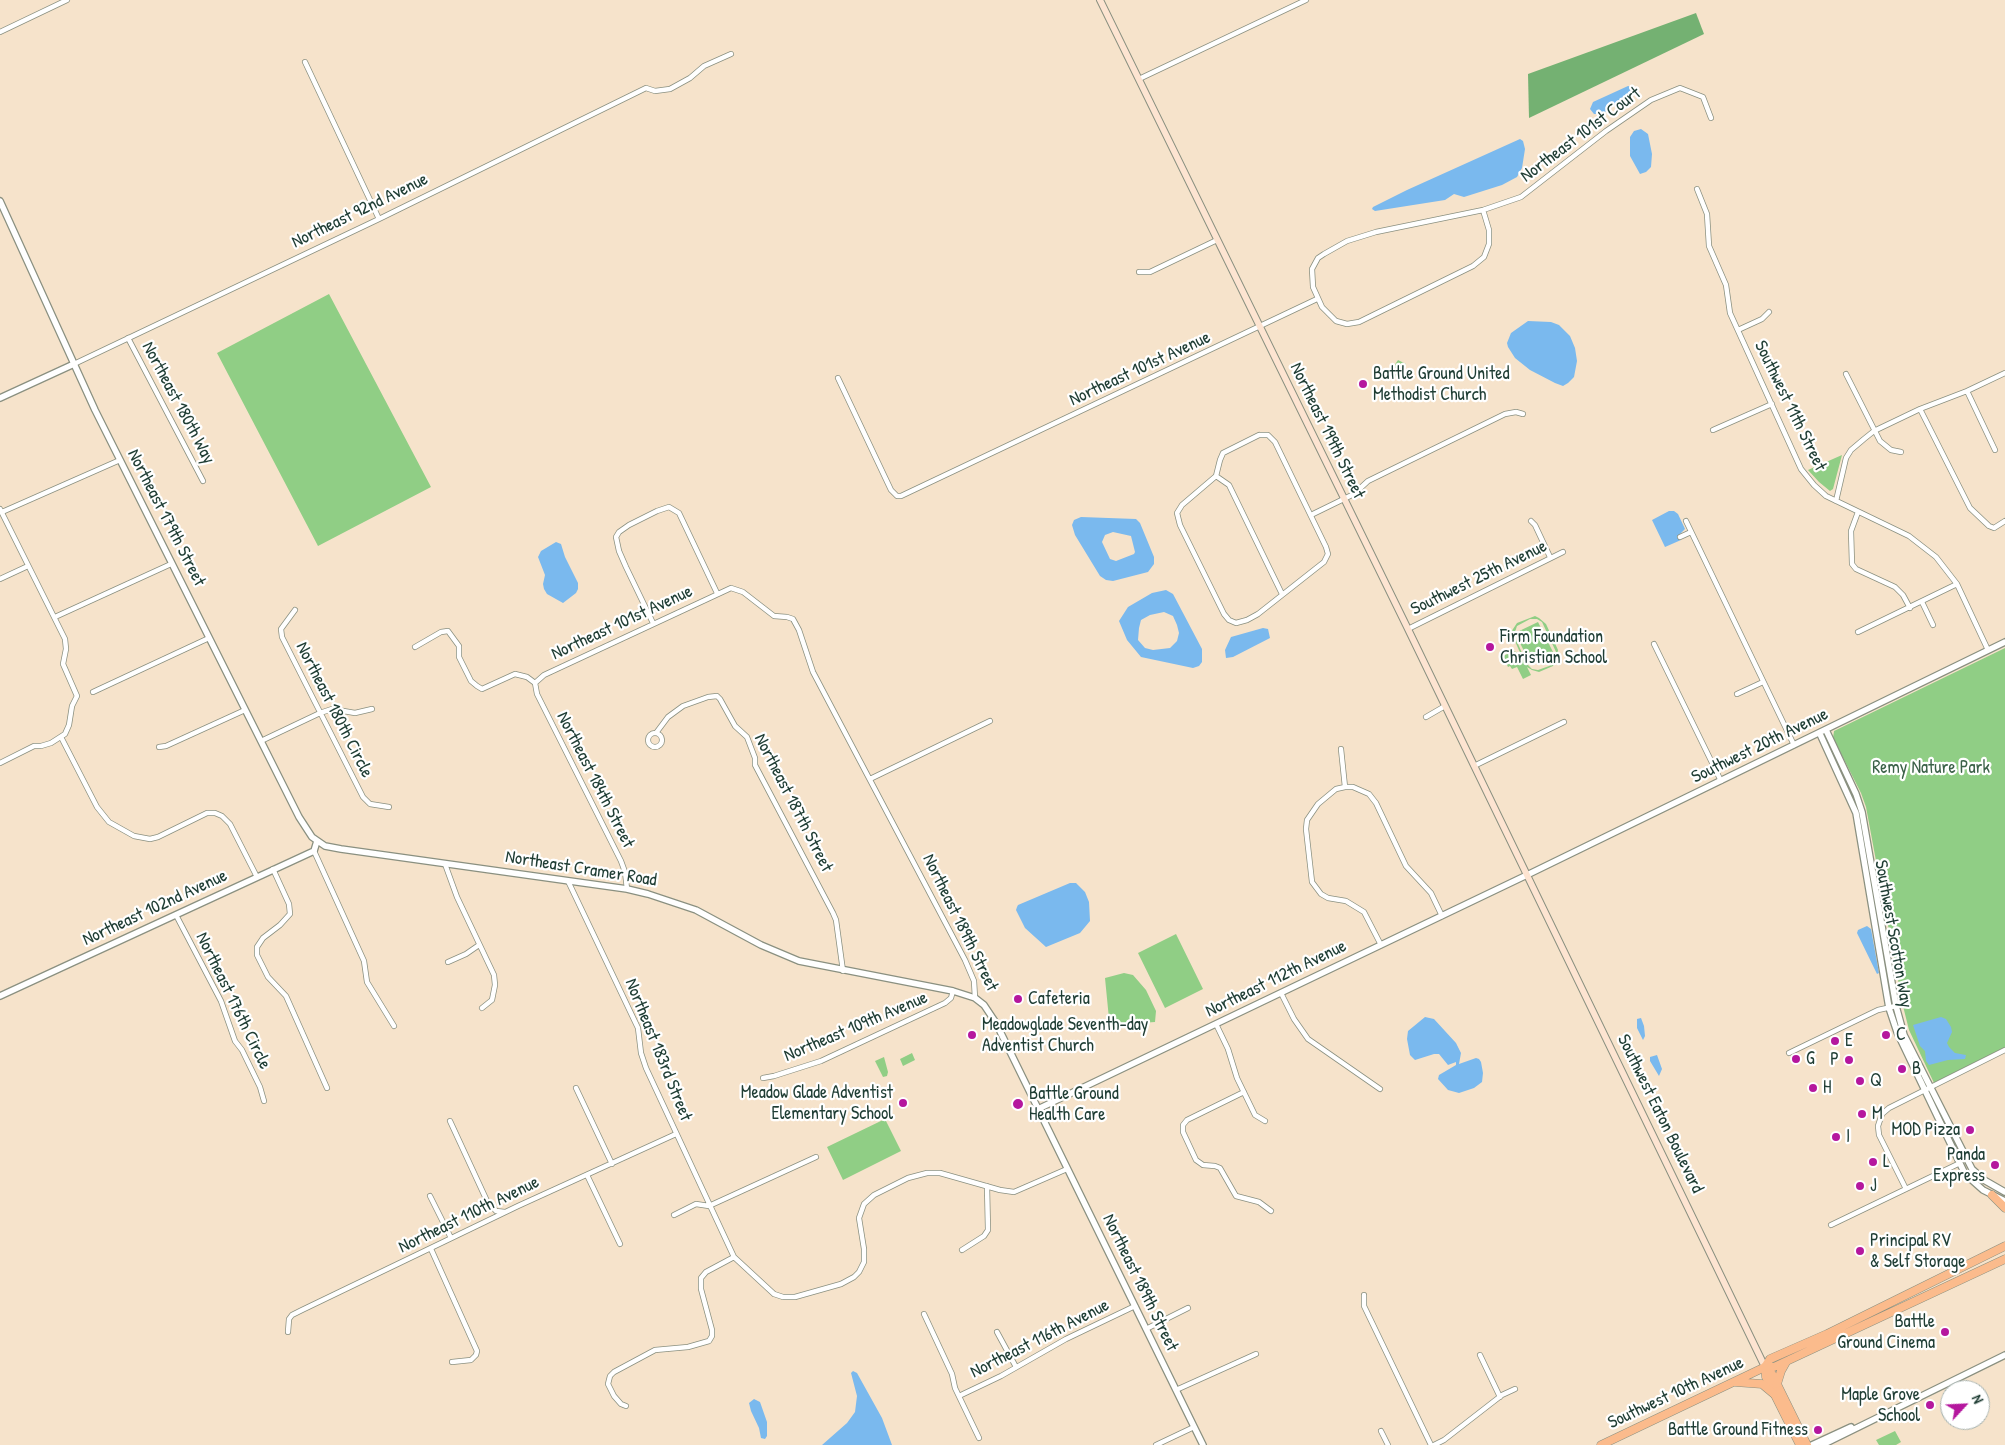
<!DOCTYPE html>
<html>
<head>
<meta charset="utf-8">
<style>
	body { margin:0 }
	#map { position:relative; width:2005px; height:1445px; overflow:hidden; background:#f6e3cb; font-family:"Patrick Hand",sans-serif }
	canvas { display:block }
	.north { position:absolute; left:1940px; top:1380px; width:50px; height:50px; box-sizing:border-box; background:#fff; border:1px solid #a5b1ae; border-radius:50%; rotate:65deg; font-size:14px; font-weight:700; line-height:20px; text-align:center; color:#1f3d34 }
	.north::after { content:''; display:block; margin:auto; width:18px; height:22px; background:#b5179e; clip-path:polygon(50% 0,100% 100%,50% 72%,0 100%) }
</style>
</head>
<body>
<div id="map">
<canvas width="2005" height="1445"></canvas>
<div class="north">N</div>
</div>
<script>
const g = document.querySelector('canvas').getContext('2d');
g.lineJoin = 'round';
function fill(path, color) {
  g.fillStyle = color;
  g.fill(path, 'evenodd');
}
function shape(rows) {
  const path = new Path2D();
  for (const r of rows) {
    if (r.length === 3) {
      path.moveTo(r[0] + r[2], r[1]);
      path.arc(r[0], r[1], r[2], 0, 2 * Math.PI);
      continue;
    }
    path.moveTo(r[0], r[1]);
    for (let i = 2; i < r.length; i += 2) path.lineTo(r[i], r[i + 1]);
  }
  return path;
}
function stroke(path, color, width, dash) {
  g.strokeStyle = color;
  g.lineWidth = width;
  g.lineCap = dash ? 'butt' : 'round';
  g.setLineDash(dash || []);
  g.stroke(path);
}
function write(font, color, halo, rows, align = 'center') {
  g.font = font + ' "Patrick Hand",sans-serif';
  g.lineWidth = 4.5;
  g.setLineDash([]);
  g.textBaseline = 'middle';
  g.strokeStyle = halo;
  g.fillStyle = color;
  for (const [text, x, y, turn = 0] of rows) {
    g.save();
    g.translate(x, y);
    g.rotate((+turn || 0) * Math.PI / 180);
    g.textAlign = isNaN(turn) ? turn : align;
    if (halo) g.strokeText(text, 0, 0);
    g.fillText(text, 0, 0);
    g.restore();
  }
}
fill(shape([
	[329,294,431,487,318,546,217,353],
	[1398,360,1406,364,1396,377,1390,372],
	[1842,455,1833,489,1830,491,1819,482,1808,470],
	[1535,616,1539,618,1546,624,1558,650,1558,659,1553,666,1539,672,1532,670,1527,667,1531,675,1523,679,1517,667,1512,669,1510,666,1508,667,1503,656,1514,651,1518,653,1525,664,1511,632,1517,623],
	[1530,619,1537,619,1542,622,1557,654,1552,665,1538,670,1532,669,1527,664,1514,635,1517,626],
	[1538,622,1554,654,1531,665,1515,633],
	[2005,648,2005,1048,1934,1083,1909,1030,1903,1006,1866,807,1861,793,1833,738,1834,731],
	[1176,934,1203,989,1165,1008,1138,953],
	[1124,973,1133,975,1146,990,1156,1011,1155,1022,1124,1024,1113,1023,1109,1019,1105,978],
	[912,1053,915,1060,903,1066,900,1059],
	[884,1057,888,1072,887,1076,883,1077,875,1061],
	[885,1119,901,1151,843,1180,827,1147],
	[1895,1431,1901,1442,1896,1445,1879,1445,1876,1440]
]), '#90ce85');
fill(shape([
	[1696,13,1704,34,1529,118,1528,74]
]), '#74b172');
fill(shape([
	[1628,86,1632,87,1633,92,1608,110,1602,114,1594,114,1590,109,1593,102],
	[1641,129,1648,134,1652,154,1651,167,1646,172,1640,174,1630,156,1630,137,1634,131],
	[1520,139,1523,141,1525,149,1522,168,1517,177,1502,185,1464,197,1454,194,1445,200,1375,211,1372,209,1373,207,1407,190],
	[1528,321,1551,322,1559,325,1570,336,1575,348,1577,361,1574,377,1568,383,1563,386,1555,383,1530,370,1515,358,1508,347,1507,343,1511,333],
	[1669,511,1674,511,1678,514,1685,529,1679,535,1681,540,1665,547,1652,520],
	[1081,517,1136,519,1140,523,1154,557,1154,564,1148,572,1113,581,1106,580,1100,576,1075,535,1072,525,1074,520],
	[1113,532,1131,536,1135,552,1134,554,1116,561,1110,559,1102,542,1105,535],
	[556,542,561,544,565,557,578,583,578,589,576,593,563,603,547,594,544,589,543,584,545,575,538,557,541,551],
	[1166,590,1173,594,1202,649,1202,662,1199,666,1193,668,1141,657,1127,640,1119,621,1128,607,1152,593],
	[1164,612,1173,616,1177,625,1179,633,1177,641,1170,648,1153,650,1145,648,1138,640,1139,628,1141,620,1150,615],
	[1263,628,1268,629,1270,638,1233,657,1226,658,1225,650,1231,637],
	[1070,883,1076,883,1085,892,1089,902,1090,921,1080,933,1046,947,1025,928,1016,910,1017,907,1018,905],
	[1867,926,1871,929,1879,973,1877,974,1857,933,1858,930],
	[1425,1017,1434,1019,1456,1043,1461,1053,1459,1064,1476,1058,1479,1059,1481,1062,1483,1073,1482,1082,1474,1088,1459,1093,1448,1090,1438,1079,1439,1075,1456,1065,1456,1062,1448,1065,1439,1054,1434,1054,1415,1060,1410,1055,1407,1039,1408,1031],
	[1941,1017,1946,1019,1951,1027,1952,1032,1947,1043,1949,1047,1955,1053,1966,1055,1965,1059,1948,1060,1929,1065,1926,1061,1925,1051,1920,1046,1913,1025],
	[1641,1018,1644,1026,1645,1036,1643,1040,1637,1028,1637,1019],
	[1657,1055,1662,1069,1659,1076,1650,1061,1650,1057],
	[853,1371,857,1373,882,1418,892,1445,822,1445,847,1423,855,1412,857,1396,851,1373],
	[754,1399,760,1402,767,1422,767,1436,765,1439,761,1438,759,1428,751,1411,749,1403]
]), '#7ab9ee');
const minor = shape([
	[0,32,67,0],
	[305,62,379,219],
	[1139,79,1306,0],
	[1697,189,1707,214,1709,246,1726,285,1730,313,1801,469,1814,485,1826,496,1909,536,1936,557,1957,584,1988,650],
	[1483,210,1489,230,1489,244,1484,257,1473,266,1359,322,1347,324,1336,321,1322,307,1313,287,1312,269,1318,258,1324,254,1347,241,1376,232,1483,210,1521,197,1606,131,1651,100,1680,88,1703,97,1711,118],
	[1139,272,1150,272,1217,240],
	[1738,330,1762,319,1769,312],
	[128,338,203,481],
	[74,364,379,219,646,88,655,91,670,89,690,78,704,66,731,54],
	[1846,374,1880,441,1891,450,1901,452],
	[838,378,891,490,897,496,901,496,1317,299],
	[1967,391,1995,450],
	[1920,409,1970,508,1989,526,1994,528,2005,521],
	[1713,430,1772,404],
	[1259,435,1268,435,1275,442,1326,547,1328,554,1324,562,1258,614,1247,620,1236,623,1229,620,1224,614,1180,525,1177,513,1182,505,1216,476,1220,460,1223,453,1259,435],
	[1216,476,1229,485,1282,594],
	[1836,501,1846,458,1851,450,1864,439,1874,431,1920,409,1967,391,2005,373],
	[0,509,65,639,66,649,63,664,77,696,72,706,69,725,65,734,51,743,41,746,34,746,0,763],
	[2,512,120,460],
	[1858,512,1851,531,1852,564,1856,569,1895,587,1903,595,1910,608],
	[1311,515,1354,494,1368,481,1505,414,1516,412,1523,414],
	[1531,521,1535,525,1550,557],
	[1686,521,1794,745],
	[1680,537,1691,532],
	[0,579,28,566],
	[1922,602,1933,625],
	[295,610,281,629,282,637,363,797,370,804,389,807],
	[55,617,171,564],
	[653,623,626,567,619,551,616,537,619,532,629,525,657,511,669,507,679,513,717,593],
	[1408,629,1563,552],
	[1858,632,1957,584],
	[1654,644,1721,781],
	[415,647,441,632,448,631,459,646,459,657,471,681,477,686,482,689,515,674,527,677,535,683],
	[535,683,544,675,731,588,743,592,774,616,787,617,793,619,799,630,813,672,965,960,974,981,975,998],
	[535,683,537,694,621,861,625,872,627,889],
	[93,692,209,638],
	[1737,694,1763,682],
	[1426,717,1445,706],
	[655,740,7],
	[656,733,668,717,683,706,708,697,717,696,720,699,735,726,747,737,755,758,755,765,833,913,836,920,843,971],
	[61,737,97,807,109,822,134,836,150,839,158,837,207,813,215,813,222,816,230,824,257,877],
	[261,741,320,713,332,709,355,713,372,709],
	[159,747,166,746,245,710],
	[1341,749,1345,787],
	[1474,766,1564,722],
	[870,779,990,721],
	[314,851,364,961,367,982,394,1026],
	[445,864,457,897,494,975,495,985,492,1000,482,1008],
	[273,869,289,904,290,914,280,925,263,938,257,947,257,955,268,977,286,996,327,1088],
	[568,881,638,1028,641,1053,646,1068,734,1257,774,1294,783,1297,795,1297,841,1284,854,1277,859,1272,864,1262,864,1249,859,1218,864,1204,874,1195,908,1178,927,1173,940,1173,1000,1190,1014,1192,1067,1169],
	[176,915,221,1001,235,1041,242,1050,260,1087,264,1101],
	[1381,945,1364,912,1346,901,1328,898,1321,894,1312,882,1306,829,1307,820,1318,804,1336,789,1345,787,1353,787,1369,794,1376,803,1406,866,1431,893,1442,916],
	[448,962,466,954,479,945],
	[1281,993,1294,1019,1308,1039,1380,1089],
	[1216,1024,1228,1049,1237,1078,1255,1115,1265,1121],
	[1789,1053,1878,1010,1896,1006],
	[763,1078,774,1076,821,1061,945,1003,951,998,953,991],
	[576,1088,612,1164],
	[1244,1092,1187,1120,1183,1125,1183,1132,1196,1160,1203,1165,1215,1166,1220,1168,1236,1196,1259,1202,1271,1211],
	[450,1121,487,1201,496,1211,505,1212],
	[587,1175,620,1244],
	[1906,1189,1879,1135,1878,1126,1882,1114,1889,1108,2005,1050],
	[430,1196,451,1238],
	[674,1215,696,1204,709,1206,816,1157],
	[1831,1225,1960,1163],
	[431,1249,477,1351,476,1355,471,1360,452,1362],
	[962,1250,984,1236,988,1230,987,1186],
	[1364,1295,1364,1306,1431,1445],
	[924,1314,952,1374,955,1388,979,1438],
	[1146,1329,1188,1308],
	[288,1332,289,1319,292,1315,302,1310,518,1206,676,1134],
	[997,1332,1016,1367],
	[1480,1355,1500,1397],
	[1176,1390,1256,1354],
	[959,1396,1001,1376,1066,1339,1135,1306],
	[626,1406,621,1404,614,1396,608,1384,610,1376,614,1372,655,1350,688,1347,709,1341,712,1336,712,1330,701,1289,701,1278,706,1272,734,1257],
	[1381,1431,1388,1445],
	[1156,1445,1194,1427],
	[1434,1445,1444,1440,1502,1395,1515,1389]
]);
const tertiary = shape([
	[0,201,95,410,299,817,312,837,325,846,341,849,627,889,648,894,696,910,761,945,799,961,953,991,975,998,984,1005,996,1023,1203,1445],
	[0,398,74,364],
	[1826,730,1856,794,1862,812,1896,1006,1904,1035,1972,1169,1984,1180,2005,1192],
	[1820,734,1856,813,1889,1008,1897,1032,1965,1174,1983,1190,2005,1201],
	[0,996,314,851,317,841],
	[1038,1109,1527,875,2005,642],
	[1812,1445,1851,1427],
	[1822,1445,2005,1355]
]);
const secondary = shape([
	[1100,0,1407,627,1765,1367]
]);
const primary = shape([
	[1765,1367,1772,1374,1807,1445],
	[1765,1367,1766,1377,1800,1445]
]);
const trunk = shape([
	[1992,1195,2005,1208],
	[1765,1367,1770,1359,1827,1334,2005,1246],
	[1735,1382,1762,1384,1774,1394],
	[1777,1384,1781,1371,1786,1362],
	[1601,1445,1765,1367,1774,1367,2005,1259]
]);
stroke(minor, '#8a9080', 6);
stroke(tertiary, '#8a9080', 8);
stroke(secondary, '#8a9080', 8);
stroke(primary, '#8a9080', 9);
stroke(trunk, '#8a9080', 9);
stroke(minor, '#fff', 4.5);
stroke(tertiary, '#fff', 5.5);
stroke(secondary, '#fde4d1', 6);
stroke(primary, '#fbbb8c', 8);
stroke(trunk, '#fbbb8c', 8);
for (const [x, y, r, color] of [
	[1363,384,5,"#b5179e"],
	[1490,647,5,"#b5179e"],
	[1018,999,5,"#b5179e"],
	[972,1035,5,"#b5179e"],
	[1886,1035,5,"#b5179e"],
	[1835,1041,5,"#b5179e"],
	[1796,1059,5,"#b5179e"],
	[1849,1060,5,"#b5179e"],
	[1902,1069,5,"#b5179e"],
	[1860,1081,5,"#b5179e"],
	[1813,1088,5,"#b5179e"],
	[903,1103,5,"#b5179e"],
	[1018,1104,6,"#b5179e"],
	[1862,1114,5,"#b5179e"],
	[1970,1130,5,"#b5179e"],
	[1836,1137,5,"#b5179e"],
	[1873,1162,5,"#b5179e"],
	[1995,1165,5,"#b5179e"],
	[1860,1186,5,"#b5179e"],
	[1860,1251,5,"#b5179e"],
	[1945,1332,5,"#b5179e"],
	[1930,1405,5,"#b5179e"],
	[1818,1430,5,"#b5179e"]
]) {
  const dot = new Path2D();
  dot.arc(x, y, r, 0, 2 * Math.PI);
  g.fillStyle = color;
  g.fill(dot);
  stroke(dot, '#fff', 2);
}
write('18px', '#1f3d34', '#fff', [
	["Northeast 101st Court",1581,135,-37],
	["Northeast 92nd Avenue",360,211,-26],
	["Northeast 101st Avenue",1140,369,-25],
	["Northeast 180th Way",178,403,62],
	["Southwest 11th Street",1790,406,64],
	["Northeast 199th Street",1327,431,64],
	["Northeast 179th Street",166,518,63],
	["Southwest 25th Avenue",1479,578,-26],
	["Northeast 101st Avenue",622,623,-25],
	["Northeast 180th Circle",334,710,63],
	["Southwest 20th Avenue",1760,746,-26],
	["Northeast 184th Street",595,780,63],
	["Northeast 187th Street",793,803,63],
	["Northeast Cramer Road",581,869,9],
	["Northeast 102nd Avenue",155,908,-25],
	["Northeast 189th Street",960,923,64],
	["Southwest Scotton Way",1893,934,80],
	["Northeast 112th Avenue",1276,979,-26],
	["Northeast 176th Circle",233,1001,64],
	["Northeast 109th Avenue",856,1027,-23],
	["Northeast 183rd Street",658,1050,68],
	["Southwest Eaton Boulevard",1660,1114,64],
	["Northeast 110th Avenue",469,1215,-26],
	["Northeast 189th Street",1140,1283,64],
	["Northeast 116th Avenue",1040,1339,-27],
	["Southwest 10th Avenue",1676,1393,-25]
]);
write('18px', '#1f3d34', '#fff', [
	["Battle Ground United",1373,374],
	["Methodist Church",1373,395],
	["Firm Foundation",1500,637],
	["Christian School",1500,658],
	["Cafeteria",1028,999],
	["Meadowglade Seventh-day",982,1025],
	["Adventist Church",982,1046],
	["C",1896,1035],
	["E",1845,1041],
	["G",1806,1059],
	["P",1839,1060,"right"],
	["B",1912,1069],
	["Q",1870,1081],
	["H",1823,1088],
	["Meadow Glade Adventist",893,1093,"right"],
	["Elementary School",893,1114,"right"],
	["Battle Ground",1029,1094],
	["Health Care",1029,1115],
	["M",1872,1114],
	["MOD Pizza",1960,1130,"right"],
	["I",1846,1137],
	["Panda",1985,1155,"right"],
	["Express",1985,1176,"right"],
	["L",1883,1162],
	["J",1870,1186],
	["Principal RV",1870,1241],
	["& Self Storage",1870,1262],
	["Battle",1935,1322,"right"],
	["Ground Cinema",1935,1343,"right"],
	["Maple Grove",1920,1395,"right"],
	["School",1920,1416,"right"],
	["Battle Ground Fitness",1808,1430,"right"]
], 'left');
write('18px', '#3b6148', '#fff', [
	["Remy Nature Park",1931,768]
]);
</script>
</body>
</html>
